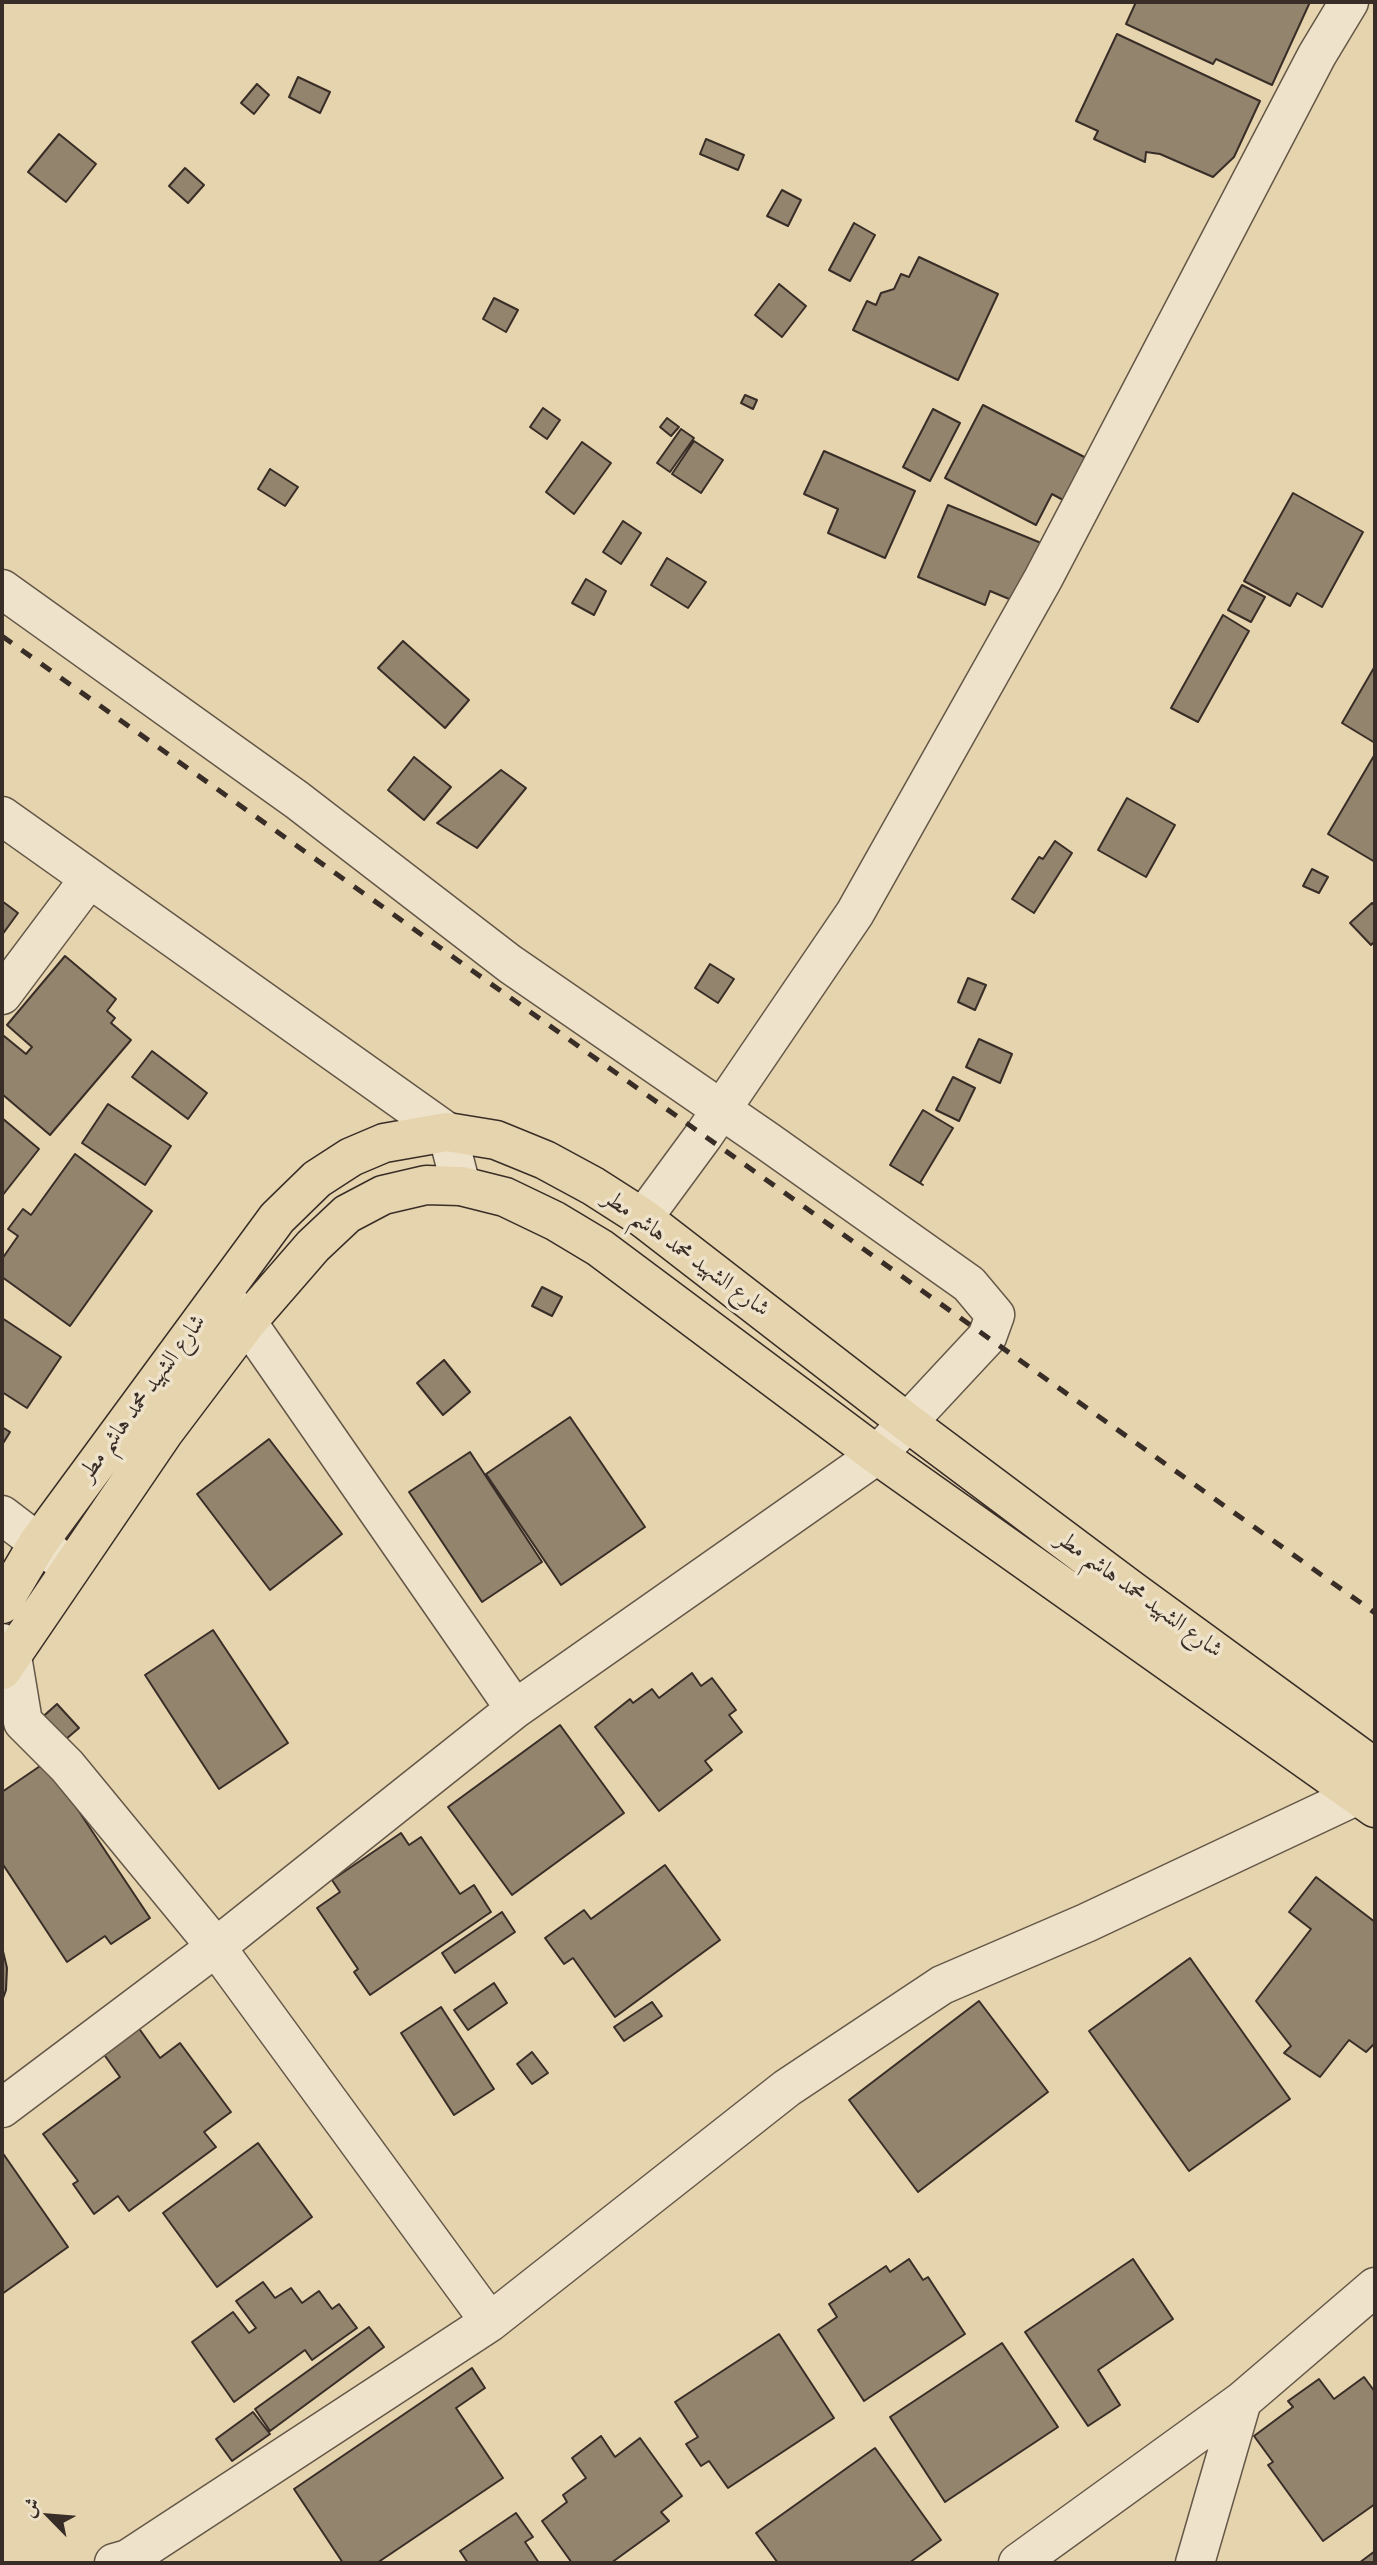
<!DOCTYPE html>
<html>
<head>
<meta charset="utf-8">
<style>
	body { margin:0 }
	#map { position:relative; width:1377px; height:2565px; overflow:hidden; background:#e5d4ad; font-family:"Gentium Book Plus",Amiri,serif }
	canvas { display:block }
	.frame { position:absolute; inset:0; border:4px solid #392d27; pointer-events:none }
	.north { position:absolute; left:14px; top:2481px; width:70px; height:70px; -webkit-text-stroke:5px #eee3ca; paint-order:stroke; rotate:295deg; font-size:19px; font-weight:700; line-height:28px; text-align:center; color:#392d27 }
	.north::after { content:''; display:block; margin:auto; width:24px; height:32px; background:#392d27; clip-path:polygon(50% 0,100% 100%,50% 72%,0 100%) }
</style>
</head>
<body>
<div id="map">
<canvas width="1377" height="2565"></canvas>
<div class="frame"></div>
<div class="north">ش</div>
</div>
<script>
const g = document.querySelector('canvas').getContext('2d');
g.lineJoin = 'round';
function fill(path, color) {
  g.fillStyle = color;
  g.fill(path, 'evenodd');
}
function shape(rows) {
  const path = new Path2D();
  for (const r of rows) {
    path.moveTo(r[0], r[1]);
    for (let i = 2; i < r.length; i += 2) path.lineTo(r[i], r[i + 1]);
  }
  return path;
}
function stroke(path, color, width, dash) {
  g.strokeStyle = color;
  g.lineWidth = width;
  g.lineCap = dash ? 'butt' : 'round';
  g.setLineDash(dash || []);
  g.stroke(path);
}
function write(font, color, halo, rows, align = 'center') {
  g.font = font + ' "Gentium Book Plus",Amiri,serif';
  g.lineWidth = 7;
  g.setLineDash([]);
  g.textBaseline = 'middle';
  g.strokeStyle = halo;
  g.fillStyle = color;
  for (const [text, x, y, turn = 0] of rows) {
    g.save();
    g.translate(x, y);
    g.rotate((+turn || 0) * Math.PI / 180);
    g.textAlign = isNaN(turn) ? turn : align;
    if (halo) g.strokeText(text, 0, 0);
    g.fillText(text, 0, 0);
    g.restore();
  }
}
const building = shape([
	[1136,2,1310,2,1272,85,1216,59,1213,64,1126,24,1136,2],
	[1117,34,1260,101,1234,157,1213,177,1160,154,1146,152,1145,162,1094,139,1098,131,1076,121,1117,34],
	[298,77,330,92,320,113,289,97,298,77],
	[257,84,269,95,254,114,241,103,257,84],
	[59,134,96,164,66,202,28,172,59,134],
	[706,139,744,155,738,170,700,154,706,139],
	[185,168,204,185,188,203,169,186,185,168],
	[782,190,801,200,788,226,767,216,782,190],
	[854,223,875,235,850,281,829,270,854,223],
	[919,257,998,294,958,380,853,330,867,301,876,305,881,293,894,289,901,274,909,277,919,257],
	[779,284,806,306,782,337,755,315,779,284],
	[494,298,518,310,506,332,483,319,494,298],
	[745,395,757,400,753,409,741,403,745,395],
	[983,405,1098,464,1076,507,1052,494,1036,525,945,478,983,405],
	[543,408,560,420,547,439,530,427,543,408],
	[933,409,960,423,930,481,903,467,933,409],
	[667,418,679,427,671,436,660,427,667,418],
	[681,429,694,438,670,472,657,463,681,429],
	[694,441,723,460,701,493,672,474,694,441],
	[582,442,611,463,574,514,546,492,582,442],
	[824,451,915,491,885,558,828,533,838,509,804,494,824,451],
	[270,469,298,487,285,506,258,489,270,469],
	[1293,493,1363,532,1322,607,1297,593,1290,606,1244,581,1293,493],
	[948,505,1051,547,1026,606,990,591,985,605,918,577,948,505],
	[623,521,641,533,621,564,603,552,623,521],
	[667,558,706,582,688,608,651,585,667,558],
	[586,579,606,591,594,615,572,603,586,579],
	[1242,585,1265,597,1251,622,1228,610,1242,585],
	[1223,615,1249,631,1198,722,1171,708,1223,615],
	[403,641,469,700,445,728,378,668,403,641],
	[1375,666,1375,743,1342,723,1375,666],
	[1375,754,1375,862,1328,834,1375,754],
	[414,757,451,787,424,820,388,790,414,757],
	[501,770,526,788,477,848,437,823,501,770],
	[1127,798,1175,825,1146,877,1098,850,1127,798],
	[1055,841,1072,853,1034,913,1012,899,1039,857,1043,859,1055,841],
	[1312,869,1328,877,1319,893,1303,886,1312,869],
	[2,901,18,913,2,935,2,901],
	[1372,903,1375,906,1375,941,1371,945,1350,923,1372,903],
	[65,956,116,999,107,1011,115,1018,111,1023,131,1040,50,1135,2,1094,2,1039,4,1036,26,1054,32,1047,7,1025,65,956],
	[710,964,734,979,718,1003,695,988,710,964],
	[968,978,986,985,975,1010,958,1002,968,978],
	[979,1039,1012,1054,1000,1083,966,1067,979,1039],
	[152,1051,207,1093,188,1119,132,1077,152,1051],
	[953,1077,975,1088,959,1121,936,1110,953,1077],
	[108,1104,171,1146,145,1185,82,1143,108,1104],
	[923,1110,953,1128,920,1183,923,1185,890,1165,923,1110],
	[2,1118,39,1149,2,1196,2,1118],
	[75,1154,152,1211,70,1326,2,1277,2,1259,18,1236,8,1229,23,1209,31,1215,75,1154],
	[542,1287,562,1297,552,1316,532,1306,542,1287],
	[2,1318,61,1357,27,1408,2,1392,2,1318],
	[444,1360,470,1392,443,1415,417,1383,444,1360],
	[570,1417,645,1527,561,1585,486,1474,570,1417],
	[2,1427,10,1432,2,1445,2,1427],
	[269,1439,342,1534,270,1590,197,1494,269,1439],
	[470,1452,542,1562,482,1602,409,1492,470,1452],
	[213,1630,288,1743,219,1789,145,1675,213,1630],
	[692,1673,701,1686,712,1678,736,1710,729,1715,742,1732,705,1761,712,1770,659,1811,595,1727,630,1699,633,1703,652,1689,659,1698,692,1673],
	[57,1704,79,1728,59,1745,38,1721,57,1704],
	[560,1725,624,1813,512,1895,448,1807,560,1725],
	[46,1762,150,1918,111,1944,105,1936,67,1962,2,1863,2,1792,46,1762],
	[401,1833,409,1845,421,1837,460,1894,474,1885,491,1912,370,1995,354,1972,358,1969,317,1908,340,1892,332,1880,401,1833],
	[665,1865,720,1940,615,2017,573,1958,564,1964,545,1938,584,1910,591,1919,665,1865],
	[1316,1877,1375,1922,1375,2043,1366,2052,1349,2040,1320,2077,1284,2053,1291,2046,1256,2001,1311,1929,1289,1912,1316,1877],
	[502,1912,515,1932,455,1973,442,1953,502,1912],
	[2,1947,7,1968,6,1990,2,2001,2,1947],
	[1190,1958,1290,2099,1189,2171,1089,2031,1190,1958],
	[494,1983,507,2003,468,2030,454,2010,494,1983],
	[979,2001,1048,2092,918,2192,849,2100,979,2001],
	[652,2002,662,2016,624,2041,614,2027,652,2002],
	[441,2007,494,2089,454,2115,401,2033,441,2007],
	[133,2020,160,2058,180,2043,231,2112,204,2132,216,2147,129,2211,118,2196,94,2214,73,2184,78,2181,43,2134,120,2077,98,2046,133,2020],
	[532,2052,548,2073,532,2084,517,2064,532,2052],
	[258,2143,312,2217,217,2287,163,2213,258,2143],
	[2,2152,68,2247,2,2294,2,2152],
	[909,2259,923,2280,928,2277,965,2334,864,2401,818,2330,837,2317,829,2304,886,2266,890,2272,909,2259],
	[1133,2259,1173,2319,1098,2370,1120,2405,1088,2426,1025,2332,1133,2259],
	[263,2282,275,2298,291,2288,302,2303,319,2291,332,2309,339,2304,357,2328,312,2360,305,2350,234,2402,192,2342,233,2312,249,2333,256,2328,236,2301,263,2282],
	[369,2327,384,2347,270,2431,255,2409,369,2327],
	[779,2334,834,2418,728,2488,709,2461,701,2466,686,2444,698,2437,675,2402,779,2334],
	[1002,2343,1058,2427,945,2502,890,2417,1002,2343],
	[472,2368,485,2388,456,2408,503,2478,377,2563,343,2563,294,2489,472,2368],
	[1364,2377,1375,2392,1375,2504,1323,2541,1268,2465,1273,2462,1254,2436,1293,2407,1288,2401,1319,2379,1334,2399,1364,2377],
	[253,2412,270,2434,232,2461,216,2439,253,2412],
	[601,2436,615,2457,640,2438,682,2496,661,2512,669,2521,611,2563,572,2563,542,2521,567,2502,563,2495,586,2478,572,2458,601,2436],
	[875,2448,941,2540,909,2563,778,2563,756,2533,875,2448],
	[516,2513,533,2537,525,2542,539,2563,468,2563,460,2551,516,2513],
	[1375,2551,1375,2563,1359,2563,1375,2551]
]);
fill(building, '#92846d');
stroke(building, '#392d27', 2);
const minor = shape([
	[2,589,297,800,510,964,767,1141,969,1284,995,1315,987,1337,877,1455,515,1709,216,1947,2,2108],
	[2,816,447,1132,461,1186],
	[2,995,89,879],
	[643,1218,704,1135,855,913,1043,579,1317,55,1349,2],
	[226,1300,247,1322,515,1709],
	[2,1515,70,1567],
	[2,1643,12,1656,23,1722,67,1766,216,1947,490,2322],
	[114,2563,128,2559,490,2322,787,2088,942,1985,1086,1923,1358,1795,1375,1782],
	[1018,2563,1242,2401,1375,2287],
	[1195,2563,1242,2401]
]);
const primary = shape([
	[2,1604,38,1543,277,1218,317,1179,351,1157,384,1143,447,1132,496,1140,545,1160,593,1186,643,1218,908,1423,1131,1590,1375,1768],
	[2,1670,164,1432,247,1322,313,1246,347,1214,383,1195,426,1185,461,1186,505,1197,555,1221,600,1248,877,1455,1375,1808]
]);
stroke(minor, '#645748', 41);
stroke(primary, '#392d27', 41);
stroke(minor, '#eee3ca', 38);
stroke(primary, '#e5d4ad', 38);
stroke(shape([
	[2,636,1375,1613]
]), '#392d27', 5, [12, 12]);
write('23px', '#392d27', '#eee3ca', [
	["شارع الشهيد محمد هاشم مطر",686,1254,36],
	["شارع الشهيد محمد هاشم مطر",143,1398,-54],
	["شارع الشهيد محمد هاشم مطر",1139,1595,36]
]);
</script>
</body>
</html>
